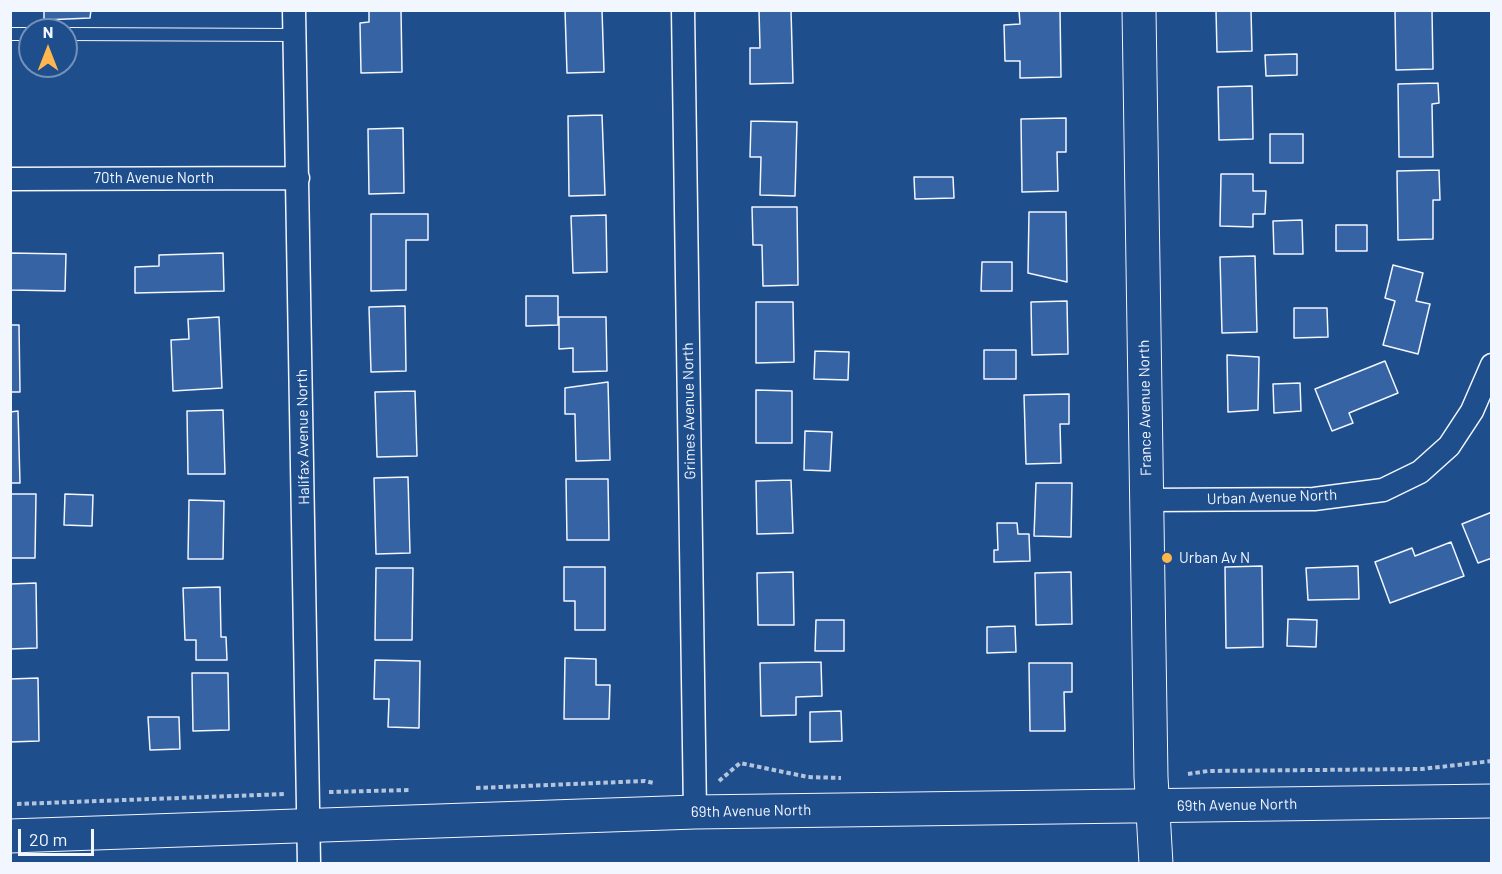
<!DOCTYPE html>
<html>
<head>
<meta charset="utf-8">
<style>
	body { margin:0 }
	#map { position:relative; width:1502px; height:874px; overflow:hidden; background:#1f4e8c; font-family:Barlow,sans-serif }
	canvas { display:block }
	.frame { position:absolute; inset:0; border:12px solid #f2f6ff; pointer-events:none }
	.north { position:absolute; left:18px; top:18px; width:60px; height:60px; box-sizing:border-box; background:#1f4e8c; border:2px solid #7391ba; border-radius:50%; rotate:0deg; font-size:16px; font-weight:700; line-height:24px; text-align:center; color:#f2f6ff }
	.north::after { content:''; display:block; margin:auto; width:21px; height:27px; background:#ffb74d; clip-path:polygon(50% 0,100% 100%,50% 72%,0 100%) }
	.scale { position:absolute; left:18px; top:829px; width:76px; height:27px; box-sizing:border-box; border:3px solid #f2f6ff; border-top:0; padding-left:8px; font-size:18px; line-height:21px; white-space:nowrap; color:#f2f6ff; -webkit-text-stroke:4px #1f4e8c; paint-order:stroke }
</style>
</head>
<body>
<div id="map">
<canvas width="1502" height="874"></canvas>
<div class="frame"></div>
<div class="north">N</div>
<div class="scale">20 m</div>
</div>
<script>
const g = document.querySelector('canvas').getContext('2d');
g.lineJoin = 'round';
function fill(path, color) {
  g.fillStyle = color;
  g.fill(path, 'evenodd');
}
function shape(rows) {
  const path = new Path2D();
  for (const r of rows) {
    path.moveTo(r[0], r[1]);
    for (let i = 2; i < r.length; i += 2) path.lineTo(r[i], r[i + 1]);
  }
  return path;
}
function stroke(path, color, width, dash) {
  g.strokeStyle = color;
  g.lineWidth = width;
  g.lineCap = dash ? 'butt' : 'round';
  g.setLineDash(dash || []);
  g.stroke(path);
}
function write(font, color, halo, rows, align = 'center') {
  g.font = font + ' Barlow,sans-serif';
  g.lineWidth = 4.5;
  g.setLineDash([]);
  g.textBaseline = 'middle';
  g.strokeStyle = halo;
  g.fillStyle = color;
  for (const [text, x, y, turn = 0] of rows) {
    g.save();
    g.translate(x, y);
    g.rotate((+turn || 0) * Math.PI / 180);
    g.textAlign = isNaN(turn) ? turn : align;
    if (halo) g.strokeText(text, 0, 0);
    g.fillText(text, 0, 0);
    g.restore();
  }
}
const building = shape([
	[44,10,91,10,90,18,44,20,44,10],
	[369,10,401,10,402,72,361,73,360,23,369,22,369,10],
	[565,10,602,10,604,72,567,73,565,10],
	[759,10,791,10,793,83,750,84,750,48,760,48,759,10],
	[1019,10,1060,10,1061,77,1020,78,1020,61,1005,61,1004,25,1020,24,1019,10],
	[1216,10,1251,10,1252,51,1217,52,1216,10],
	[1395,10,1432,10,1433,69,1396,70,1395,10],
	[1297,54,1297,75,1266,76,1265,55,1297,54],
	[1438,83,1439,103,1432,104,1433,157,1399,157,1398,84,1438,83],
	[1252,86,1253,139,1219,140,1218,87,1252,86],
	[602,115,605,195,569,196,568,116,602,115],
	[1066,118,1066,152,1057,152,1058,191,1022,192,1021,119,1066,118],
	[751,121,797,122,795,196,760,195,761,157,750,157,751,121],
	[403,128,404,193,369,194,368,129,403,128],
	[1270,134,1303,134,1303,163,1270,163,1270,134],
	[1439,170,1440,200,1433,200,1433,239,1398,240,1397,171,1439,170],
	[1221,174,1253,174,1253,191,1266,191,1265,214,1253,214,1253,227,1220,226,1221,174],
	[914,177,953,177,954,198,915,199,914,177],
	[752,207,797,207,798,285,763,286,762,245,753,245,752,207],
	[1029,212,1066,212,1067,282,1028,273,1029,212],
	[371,214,428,214,428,240,406,240,406,290,371,291,371,214],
	[606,215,607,272,573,273,571,216,606,215],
	[1302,220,1303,254,1274,254,1273,221,1302,220],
	[1336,225,1367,225,1367,251,1336,251,1336,225],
	[10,253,66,254,65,291,10,290,10,253],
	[223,253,224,291,135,293,135,267,159,266,159,255,223,253],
	[1255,256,1257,332,1222,333,1220,257,1255,256],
	[982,262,1012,262,1012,291,981,291,982,262],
	[1393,265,1423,273,1416,301,1430,304,1418,354,1383,345,1395,301,1385,298,1393,265],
	[526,296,558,296,558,325,526,326,526,296],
	[1067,301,1068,354,1032,355,1031,302,1067,301],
	[756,302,793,302,794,362,756,363,756,302],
	[405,306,406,371,371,372,369,307,405,306],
	[1294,308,1327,308,1328,337,1294,338,1294,308],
	[219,317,222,388,173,391,171,340,189,339,188,319,219,317],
	[559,317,606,317,607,371,573,372,573,348,559,349,559,317],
	[10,325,19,325,20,392,10,392,10,325],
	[984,350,1016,350,1016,379,984,379,984,350],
	[815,351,849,352,848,380,814,379,815,351],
	[1227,355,1259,357,1258,410,1228,412,1227,355],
	[1385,361,1398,393,1349,413,1353,423,1332,431,1315,389,1385,361],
	[608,382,610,460,576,461,575,414,565,414,565,388,608,382],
	[1300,383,1301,411,1274,413,1273,384,1300,383],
	[756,390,792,391,792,443,756,443,756,390],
	[415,391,417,456,377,457,375,392,415,391],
	[1069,394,1069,424,1060,424,1061,463,1026,464,1024,395,1069,394],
	[223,410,225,474,188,474,187,411,223,410],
	[18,411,20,483,10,483,10,412,18,411],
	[805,431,832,432,830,471,804,470,805,431],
	[408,477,410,553,376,554,374,478,408,477],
	[566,479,608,479,609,540,567,540,566,479],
	[791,480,793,533,757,534,756,481,791,480],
	[1036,483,1072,483,1071,537,1034,536,1036,483],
	[10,494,36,494,35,558,10,558,10,494],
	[65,494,93,495,92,526,64,525,65,494],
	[189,500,224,501,223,559,188,559,189,500],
	[1492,512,1492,558,1478,563,1462,524,1492,512],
	[997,523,1017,523,1018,534,1029,534,1030,561,994,562,994,550,998,550,997,523],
	[1451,542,1464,576,1390,603,1375,562,1412,548,1415,556,1451,542],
	[1262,566,1263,647,1226,648,1225,567,1262,566],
	[1358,566,1359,599,1308,600,1306,568,1358,566],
	[564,567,605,567,605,630,575,630,575,601,564,601,564,567],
	[376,568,413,568,412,640,375,640,376,568],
	[793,572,794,625,758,625,757,573,793,572],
	[1071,572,1072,624,1036,625,1035,573,1071,572],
	[36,583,37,648,10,649,10,584,36,583],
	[220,587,221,637,226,637,227,660,196,660,196,640,185,640,183,588,220,587],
	[1288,619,1317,620,1316,647,1287,646,1288,619],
	[816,620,844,620,844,651,815,651,816,620],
	[1015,626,1016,652,987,653,987,627,1015,626],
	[565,658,596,659,596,685,610,685,609,719,564,719,565,658],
	[375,660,420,661,419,728,388,727,389,699,374,699,375,660],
	[821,662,822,696,796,697,796,715,761,716,760,663,821,662],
	[1029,663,1072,663,1072,692,1064,692,1065,731,1030,731,1029,663],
	[192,673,228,673,229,730,193,731,192,673],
	[38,678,39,741,10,742,10,679,38,678],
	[841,711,842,741,810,742,810,712,841,711],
	[148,717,179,717,180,749,150,750,148,717]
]);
fill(building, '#3563a3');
stroke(building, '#f2f6ff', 1.5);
const lane = shape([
	[10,34,30,34],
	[66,34,295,35]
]);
const street = shape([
	[294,10,309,864],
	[683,10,695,812],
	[10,179,298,178],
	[1147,500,1314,499,1383,490,1420,472,1449,446,1472,411,1492,365]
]);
const secondary = shape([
	[1139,10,1151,777,1156,864],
	[10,836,695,812,1492,801]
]);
stroke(lane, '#f2f6ff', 14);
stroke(street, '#f2f6ff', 25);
stroke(secondary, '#f2f6ff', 35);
stroke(shape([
	[1188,774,1208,771,1422,769,1492,761],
	[719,781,740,763,808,777,841,778],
	[476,788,645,781,654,783],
	[329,792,409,790],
	[17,804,286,794]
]), '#b3c4dc', 4, [4.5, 3]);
stroke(lane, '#1f4e8c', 12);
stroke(street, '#1f4e8c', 22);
stroke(secondary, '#1f4e8c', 33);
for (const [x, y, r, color] of [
	[1167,558,6,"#ffb74d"]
]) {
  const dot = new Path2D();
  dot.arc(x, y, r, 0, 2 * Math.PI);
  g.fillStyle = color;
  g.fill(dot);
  stroke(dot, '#1f4e8c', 2);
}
write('15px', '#f2f6ff', '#1f4e8c', [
	["70th Avenue North",154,178],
	["France Avenue North",1145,408,-91],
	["Grimes Avenue North",689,411,-91],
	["Halifax Avenue North",303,437,-91],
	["Urban Avenue North",1272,497,-2],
	["69th Avenue North",1237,805,-1],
	["69th Avenue North",751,811,-1]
]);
write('15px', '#f2f6ff', '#1f4e8c', [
	["Urban Av N",1179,558]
], 'left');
</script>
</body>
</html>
